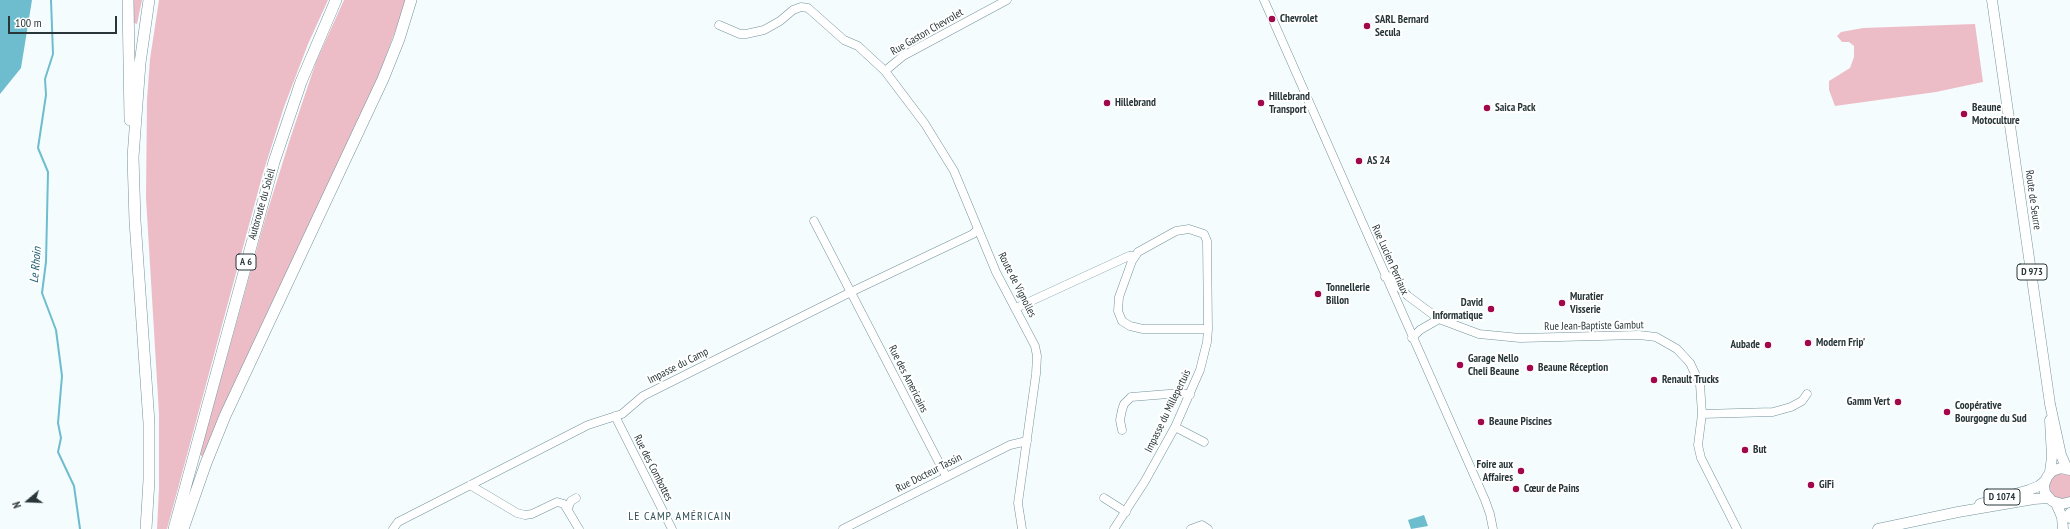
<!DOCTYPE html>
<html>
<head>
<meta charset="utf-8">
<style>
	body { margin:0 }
	#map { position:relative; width:2070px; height:529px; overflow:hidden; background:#f5fcfe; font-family:"PT Sans Narrow",sans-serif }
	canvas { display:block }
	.north { position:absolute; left:8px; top:481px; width:40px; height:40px; -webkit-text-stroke:3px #fff; paint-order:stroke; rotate:251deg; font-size:11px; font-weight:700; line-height:16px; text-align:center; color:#283639 }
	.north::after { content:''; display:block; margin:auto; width:14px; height:18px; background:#283639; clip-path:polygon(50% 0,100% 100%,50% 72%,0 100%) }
	.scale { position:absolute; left:8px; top:16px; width:109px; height:18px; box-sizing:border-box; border:2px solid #283639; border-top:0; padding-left:5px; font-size:12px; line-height:14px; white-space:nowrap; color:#283639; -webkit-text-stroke:3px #fff; paint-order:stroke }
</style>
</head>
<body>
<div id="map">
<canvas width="2070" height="529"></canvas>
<div class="north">N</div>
<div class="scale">100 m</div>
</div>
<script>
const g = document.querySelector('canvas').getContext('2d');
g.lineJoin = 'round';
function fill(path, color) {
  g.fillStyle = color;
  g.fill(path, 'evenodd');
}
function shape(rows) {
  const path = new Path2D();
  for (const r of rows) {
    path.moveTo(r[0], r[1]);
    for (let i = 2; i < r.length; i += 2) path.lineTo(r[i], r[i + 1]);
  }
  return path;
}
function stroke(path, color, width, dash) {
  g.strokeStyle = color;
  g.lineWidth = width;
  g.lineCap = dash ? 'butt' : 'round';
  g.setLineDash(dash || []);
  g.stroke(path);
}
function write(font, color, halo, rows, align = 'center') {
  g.font = font + ' "PT Sans Narrow",sans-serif';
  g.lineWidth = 4;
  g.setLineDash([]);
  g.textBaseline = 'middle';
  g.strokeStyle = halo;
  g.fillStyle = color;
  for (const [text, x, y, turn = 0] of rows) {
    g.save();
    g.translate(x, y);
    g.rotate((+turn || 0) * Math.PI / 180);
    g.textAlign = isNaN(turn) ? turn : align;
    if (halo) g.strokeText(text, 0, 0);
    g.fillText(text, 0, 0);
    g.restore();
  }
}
fill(shape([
	[134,0,142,0,137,24,134,23],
	[159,0,328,0,308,44,284,107,263,173,167,529,157,529,159,488,159,414,146,198,147,100,150,59],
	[344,0,405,0,400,18,373,91,259,330,203,458,200,454,266,216,290,139,316,62],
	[1975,24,1983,82,1936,92,1835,106,1829,90,1829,81,1850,68,1854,57,1854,46,1849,42,1842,42,1837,36,1841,32,1863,28],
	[2061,473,2070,475,2070,497,2063,500,2054,497,2049,490,2049,484,2054,476]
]), '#edbdc7');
fill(shape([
	[0,0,32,0,21,68,0,94],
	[1424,515,1428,526,1411,529,1408,520]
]), '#6dbdcf');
stroke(shape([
	[51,0,53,54,45,79,46,95,38,148,48,172,46,262,42,293,56,330,62,376,58,423,61,438,58,452,74,486,80,529]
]), '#6dbdcf', 2);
const minor = shape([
	[1007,0,903,56,885,71,925,124,954,171,996,272,1035,346,1037,356,1036,374,1018,503,1022,529],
	[1264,0,1485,500,1490,514,1493,529],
	[719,25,740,34,746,34,764,30,780,21,793,10,801,7,808,8,844,40,858,46,885,71],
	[814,221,946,476],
	[1385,277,1388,276,1408,296,1439,319,1479,334,1520,338,1639,335,1656,337,1677,349,1690,363,1700,384,1702,414,1698,445,1701,458,1737,529],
	[1016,308,1129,256,1134,256],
	[1412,338,1420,330,1439,319],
	[1702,414,1773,412,1791,407,1802,401,1807,394],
	[615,416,672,529],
	[1175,427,1204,442],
	[1122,430,1120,420,1122,410,1124,404,1131,397,1181,393,1190,395],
	[470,485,517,513,525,515,532,514,557,502,564,504,579,529],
	[1104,498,1126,512],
	[568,508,571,501,576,498],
	[393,529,398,522,588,425,622,414,643,396,851,292,973,234,978,229],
	[843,529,1010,445,1027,441],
	[1114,529,1145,481,1175,427,1200,370,1207,342,1208,329,1207,241,1204,234,1189,229,1176,231,1138,252,1132,261,1119,297,1118,311,1122,321,1130,326,1143,329,1208,329],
	[1191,529,1202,525,1208,529]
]);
const major = shape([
	[1992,0,2050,404,2061,455,2067,469],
	[2050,420,2052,457,2050,472],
	[2070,470,2061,468,2052,471,2047,477,2044,485,2045,493,2052,501,2062,504,2070,502],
	[2056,503,2062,517,2063,529],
	[1980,504,2029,490,2039,486,2045,481],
	[2070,513,2070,518],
	[1878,529,1958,512,2034,499,2049,498]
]);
const highway = shape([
	[128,0,130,120],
	[146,529,149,480,149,423,135,221,133,157,140,63,149,0],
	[174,529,274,162,301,82,336,0],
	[183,529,206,463,225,416,383,79,399,39,411,0]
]);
stroke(minor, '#73939b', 9);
stroke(major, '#73939b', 11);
stroke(highway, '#73939b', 12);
stroke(minor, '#fff', 8);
stroke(major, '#fff', 10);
stroke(highway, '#fff', 11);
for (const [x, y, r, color] of [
	[1272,19,4,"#a1084b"],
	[1367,26,4,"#a1084b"],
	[1107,103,4,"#a1084b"],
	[1261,103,4,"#a1084b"],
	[1487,108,4,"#a1084b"],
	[1964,114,4,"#a1084b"],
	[1359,161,4,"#a1084b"],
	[1318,294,4,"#a1084b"],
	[1562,303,4,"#a1084b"],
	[1491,309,4,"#a1084b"],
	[1808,343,4,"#a1084b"],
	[1768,345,4,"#a1084b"],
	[1460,365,4,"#a1084b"],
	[1530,368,4,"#a1084b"],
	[1654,380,4,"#a1084b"],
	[1898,402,4,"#a1084b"],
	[1947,412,4,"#a1084b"],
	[1481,422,4,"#a1084b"],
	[1745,450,4,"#a1084b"],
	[1521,471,4,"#a1084b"],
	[1811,485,4,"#a1084b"],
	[1516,489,4,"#a1084b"]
]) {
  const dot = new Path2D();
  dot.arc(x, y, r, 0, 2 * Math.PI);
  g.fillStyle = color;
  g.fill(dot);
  stroke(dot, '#fff', 1.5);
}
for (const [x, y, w] of [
	[246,262,20],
	[2032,272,30],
	[2002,497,36]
]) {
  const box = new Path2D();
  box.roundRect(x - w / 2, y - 8, w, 16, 3);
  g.fillStyle = '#fff';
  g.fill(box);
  stroke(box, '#283639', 1);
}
write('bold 10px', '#283639', null, [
	["A 6",246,262],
	["D 973",2032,272],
	["D 1074",2002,497]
]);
write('bold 11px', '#283639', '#fff', [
	["Chevrolet",1280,19],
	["SARL Bernard",1375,20],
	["Secula",1375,33],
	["Hillebrand",1269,97],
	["Transport",1269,110],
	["Hillebrand",1115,103],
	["Saica Pack",1495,108],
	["Beaune",1972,108],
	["Motoculture",1972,121],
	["AS 24",1367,161],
	["Tonnellerie",1326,288],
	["Billon",1326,301],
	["Muratier",1570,297],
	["Visserie",1570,310],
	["David",1483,303,"right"],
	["Informatique",1483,316,"right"],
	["Modern Frip'",1816,343],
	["Aubade",1760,345,"right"],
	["Garage Nello",1468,359],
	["Cheli Beaune",1468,372],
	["Beaune Réception",1538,368],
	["Renault Trucks",1662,380],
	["Gamm Vert",1890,402,"right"],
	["Coopérative",1955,406],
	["Bourgogne du Sud",1955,419],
	["Beaune Piscines",1489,422],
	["But",1753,450],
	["Foire aux",1513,465,"right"],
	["Affaires",1513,478,"right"],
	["GiFi",1819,485],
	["Cœur de Pains",1524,489]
], 'left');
write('11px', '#283639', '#fff', [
	["Rue Gaston Chevrolet",927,32,-30],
	["Route de Seurre",2033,200,82],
	["Autoroute du Soleil",262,204,-74],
	["Rue Lucien Perriaux",1390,260,66],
	["Route de Vignolles",1017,285,63],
	["Rue Jean-Baptiste Gambut",1594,326,-1],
	["Impasse du Camp",678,366,-27],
	["Rue des Americains",908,379,63],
	["Impasse du Millepertuis",1168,411,-64],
	["Rue des Combottes",653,468,63],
	["Rue Docteur Tassin",929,473,-27]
]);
write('italic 12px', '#20616f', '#fff', [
	["Le Rhoin",36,265,-85]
]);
g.letterSpacing = '1px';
write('12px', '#325158', '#fff', [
	["LE CAMP AMÉRICAIN",680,517]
]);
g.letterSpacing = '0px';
</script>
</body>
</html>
